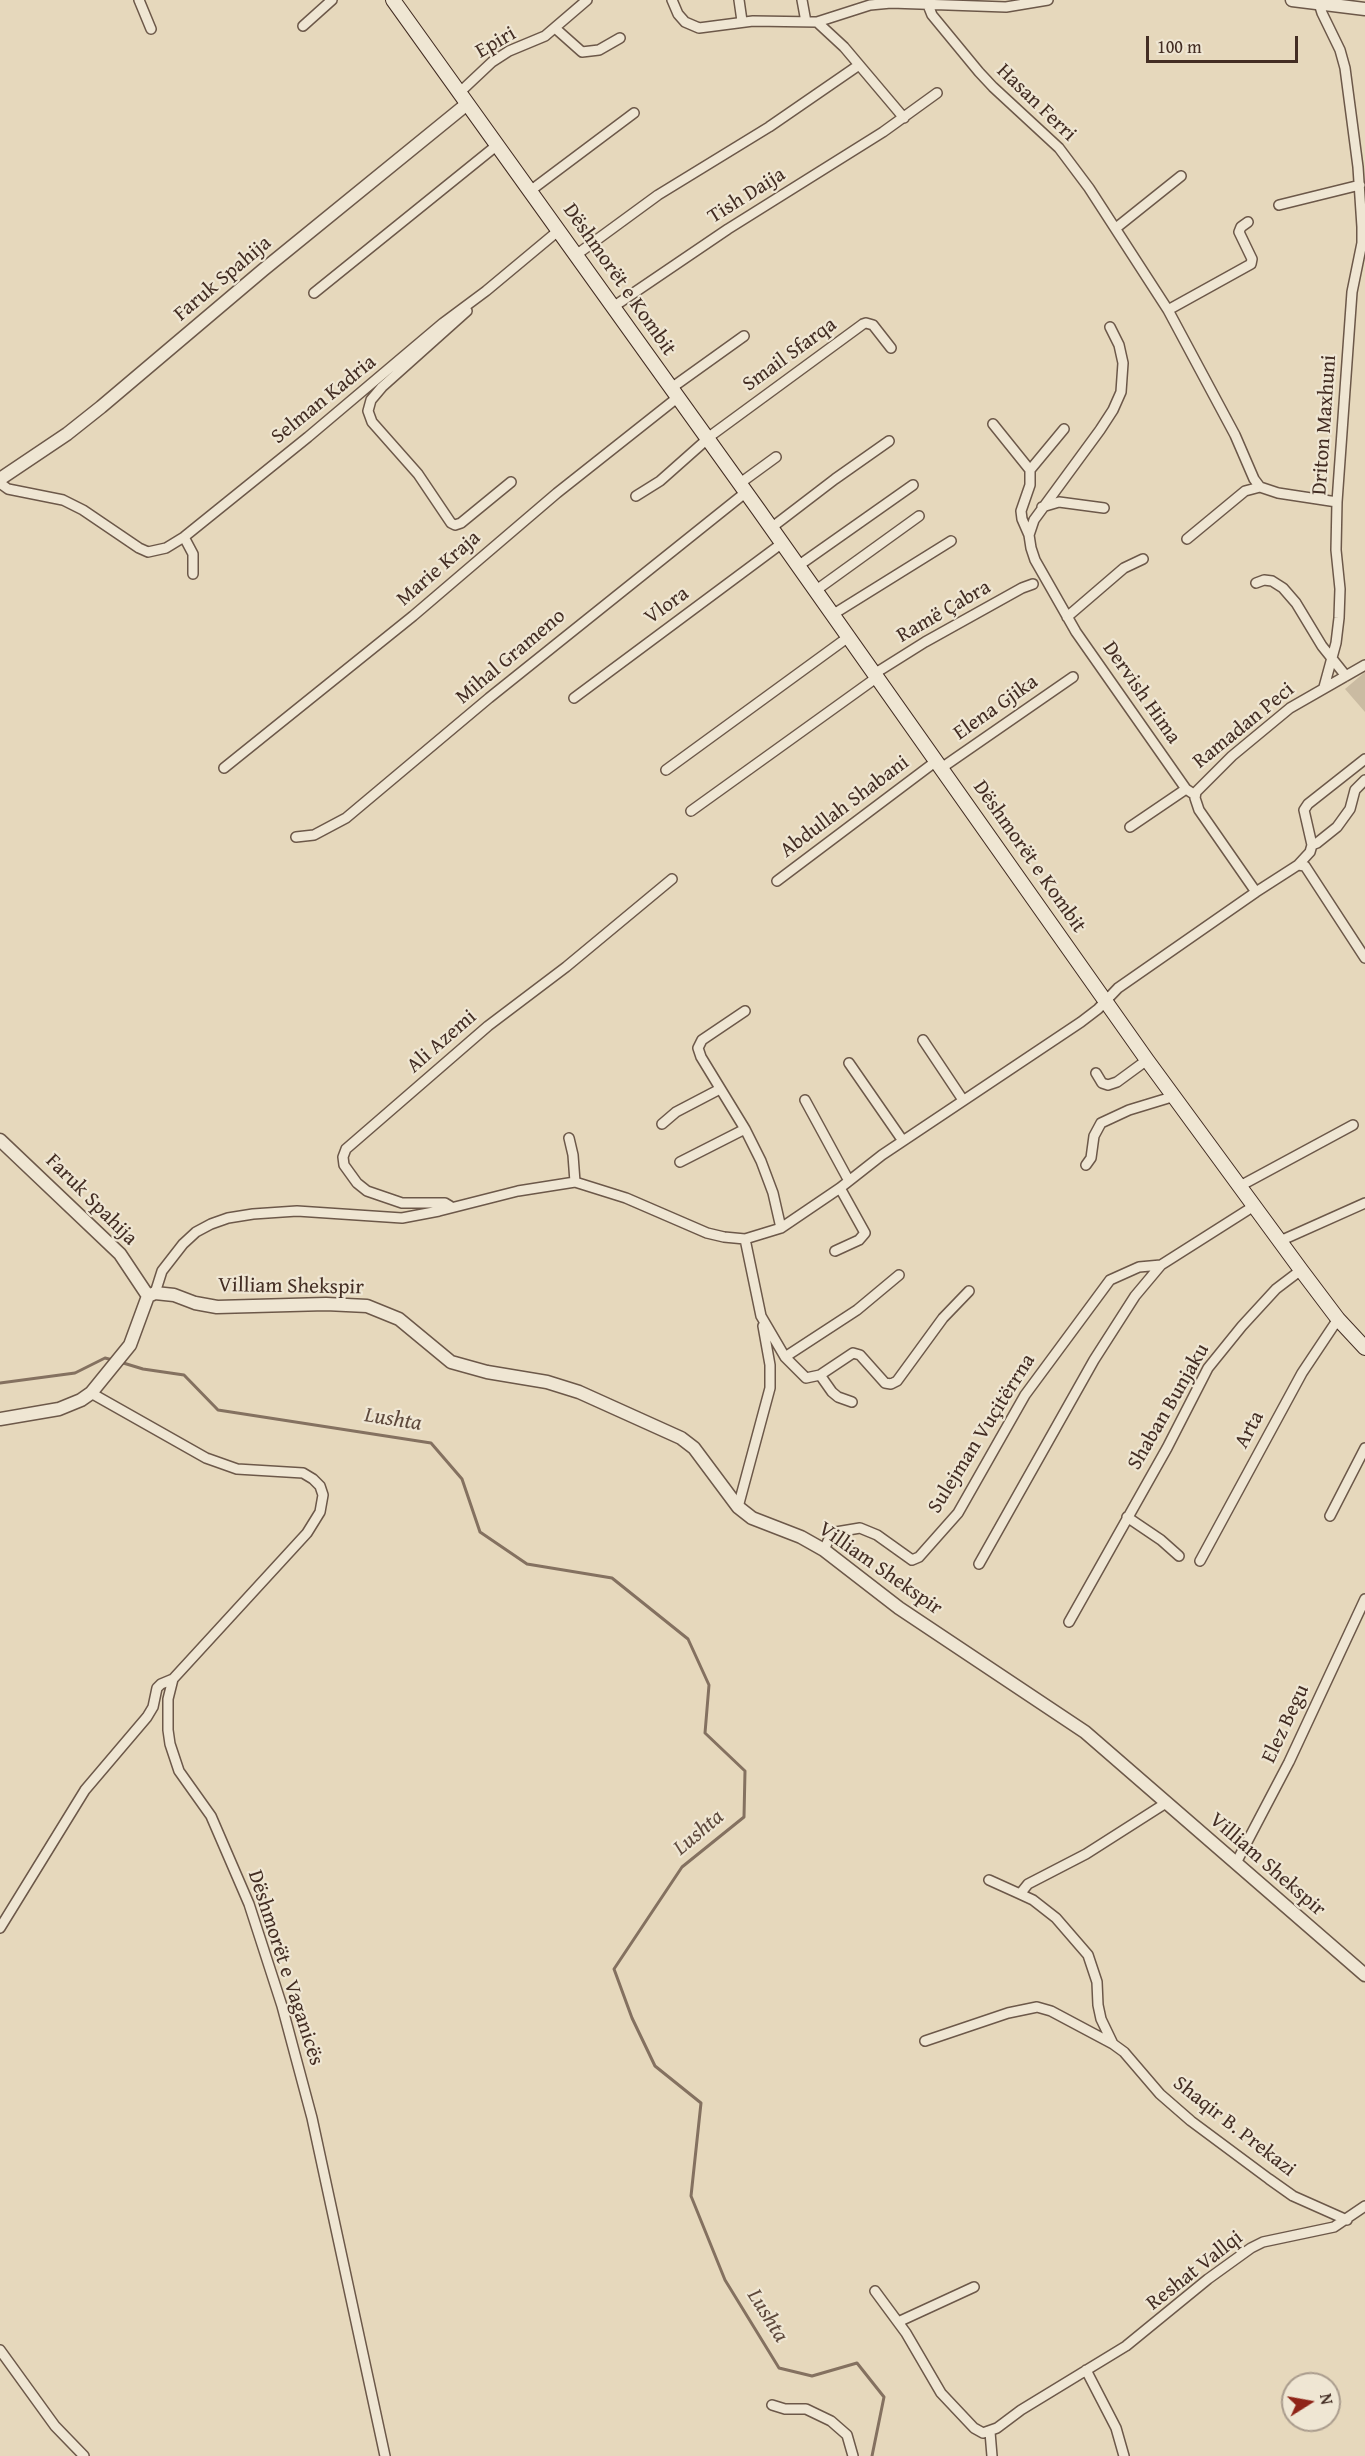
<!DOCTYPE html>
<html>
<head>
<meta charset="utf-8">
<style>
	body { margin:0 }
	#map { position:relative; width:1365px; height:2456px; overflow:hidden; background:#e6d8bc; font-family:"Gentium Book Plus",serif }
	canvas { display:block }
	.north { position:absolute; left:1281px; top:2372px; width:60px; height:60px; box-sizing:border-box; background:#efe6d3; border:2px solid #aa9c8d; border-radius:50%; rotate:79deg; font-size:16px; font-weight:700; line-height:24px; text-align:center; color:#432d23 }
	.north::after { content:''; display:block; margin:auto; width:21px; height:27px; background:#8f2418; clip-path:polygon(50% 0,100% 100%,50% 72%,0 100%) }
	.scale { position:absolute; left:1146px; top:36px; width:152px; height:27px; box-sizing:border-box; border:3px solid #432d23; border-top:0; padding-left:8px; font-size:18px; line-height:21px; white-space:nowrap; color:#432d23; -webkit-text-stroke:4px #efe6d3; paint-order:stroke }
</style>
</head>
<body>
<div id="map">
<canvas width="1365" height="2456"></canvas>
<div class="north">N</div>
<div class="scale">100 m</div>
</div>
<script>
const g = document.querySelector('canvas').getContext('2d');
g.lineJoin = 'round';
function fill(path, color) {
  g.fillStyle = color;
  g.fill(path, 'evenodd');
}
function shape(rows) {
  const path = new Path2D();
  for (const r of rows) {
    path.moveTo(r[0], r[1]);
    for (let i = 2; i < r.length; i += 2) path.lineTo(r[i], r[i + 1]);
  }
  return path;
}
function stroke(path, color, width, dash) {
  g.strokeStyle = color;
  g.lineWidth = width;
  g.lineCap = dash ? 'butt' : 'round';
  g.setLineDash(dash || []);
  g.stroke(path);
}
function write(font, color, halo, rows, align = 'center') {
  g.font = font + ' "Gentium Book Plus",serif';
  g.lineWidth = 4.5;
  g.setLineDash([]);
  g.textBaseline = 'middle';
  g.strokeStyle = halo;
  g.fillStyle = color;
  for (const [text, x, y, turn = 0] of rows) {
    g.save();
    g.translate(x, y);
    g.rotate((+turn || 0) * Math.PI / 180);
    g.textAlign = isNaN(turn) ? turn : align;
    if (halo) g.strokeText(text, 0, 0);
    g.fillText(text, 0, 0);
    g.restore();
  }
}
fill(shape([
	[1365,672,1365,712,1345,689]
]), '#cabba2');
stroke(shape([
	[120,1362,143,1369,184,1375,218,1410,431,1443,462,1479,480,1532,527,1564,612,1578,688,1639,709,1685,705,1733,745,1771,744,1817,682,1867,614,1969,632,2018,655,2066,701,2103,691,2196,725,2280,779,2368,812,2376,857,2363,884,2397,872,2456],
	[0,1383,75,1373,105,1358,113,1360]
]), '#847160', 3);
const minor = shape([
	[139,0,151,29],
	[672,0,678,14,685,22,699,28,753,21,817,22,870,5,891,3,1006,7,1048,0],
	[739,0,742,21],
	[802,0,806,22],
	[1318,0,1322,13,1340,50,1345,68,1358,167,1362,227,1362,243,1352,292,1337,502,1336,550,1340,589,1339,618,1336,643,1324,687],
	[928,5,932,15,979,72,993,87,1059,148,1089,188,1168,310,1235,435,1254,479,1260,487,1278,493,1337,502],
	[817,22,844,47,904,118],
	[303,26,332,0],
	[555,28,582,52,599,50,620,38],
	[459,93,492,62,509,51,545,36,587,0],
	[530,191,634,113],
	[1279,205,1360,185],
	[1116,228,1181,176],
	[576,255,658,195,769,127,859,65],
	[314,293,496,146],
	[613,307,728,229,883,132,937,93],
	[1168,310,1251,264,1252,259,1239,232,1241,227,1248,222],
	[467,311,382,387,371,400,368,411,372,422,418,474,451,523,455,525,461,523,511,482],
	[1110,327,1119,345,1123,363,1121,392,1113,410,1100,430,1034,520,1029,535,1031,548,1035,560,1076,632,1186,789,1195,795],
	[670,389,744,336],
	[993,424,1030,470,1030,485,1021,511,1022,519,1029,535],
	[1030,470,1064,429],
	[0,483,8,489,63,500,83,510,139,548,148,552,166,548,184,537,308,437,443,323,486,291,558,231],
	[739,484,776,457],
	[636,496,660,481,713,434,863,324,866,323,873,325,891,348],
	[1042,507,1059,502,1104,508],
	[771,528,835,479,889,441],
	[184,537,193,554,193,574],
	[1187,539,1245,491,1260,487],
	[798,566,913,485],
	[1256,583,1264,580,1272,581,1283,588,1296,603,1322,646,1346,676],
	[815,591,919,516],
	[832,615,951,541],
	[1067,617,1124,568,1143,559],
	[874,674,925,642,1022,588,1033,584],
	[574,698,781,544],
	[224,768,413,616,557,493,677,398],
	[940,769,1073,677],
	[666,770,847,638],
	[691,811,876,678],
	[1130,827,1186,789],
	[296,837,314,835,346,818,489,698,745,493],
	[1312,845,1317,843,1337,827,1350,809,1355,790,1365,780],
	[1298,865,1310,852,1312,845,1304,810,1308,804,1365,759],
	[777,881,935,762],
	[1256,892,1298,865,1305,866,1365,958],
	[745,1011,702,1040,698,1048,701,1057,745,1129,761,1161,773,1193,781,1228],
	[923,1040,963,1100],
	[849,1063,903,1141],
	[1096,1073,1102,1083,1108,1085,1117,1082,1147,1060],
	[805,1100,849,1181],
	[662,1124,676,1112,720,1089],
	[569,1138,573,1155,575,1182],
	[680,1162,745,1129],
	[1086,1165,1091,1158,1094,1136,1101,1123,1129,1110,1175,1096],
	[1240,1186,1353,1125],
	[450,1206,445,1203,402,1203,367,1191,357,1183,344,1165,343,1157,346,1149,488,1026,566,967,672,879],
	[745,1239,761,1316,785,1357,806,1378,820,1375,853,1353,860,1355,885,1383,891,1384,897,1381,943,1318,969,1291],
	[1280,1241,1365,1203],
	[835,1251,859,1240,865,1233,840,1188],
	[155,1293,162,1271,183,1244,196,1232,211,1224,228,1218,253,1214,297,1211,402,1218,439,1211,518,1191,575,1182,626,1198,707,1233,724,1237,745,1239,781,1228,840,1188,882,1155,1081,1022,1098,1009,1118,988,1256,892,1199,810,1195,798,1196,792,1232,756,1290,708,1365,665],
	[785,1357,857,1310,899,1275],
	[820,1375,832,1392,838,1397,852,1402],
	[91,1393,206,1458,237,1469,303,1473,313,1479,320,1486,323,1495,320,1512,307,1533,173,1679,168,1699,168,1730,170,1744,179,1771,211,1816,249,1904,282,2006,312,2118,385,2456],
	[738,1507,770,1388,770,1365,763,1326],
	[1330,1516,1365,1448],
	[1127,1517,1161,1540,1179,1556],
	[824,1550,828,1541,836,1532,860,1528,877,1535,912,1560,919,1557,958,1513,1025,1395,1110,1280,1139,1267,1161,1265],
	[1200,1561,1302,1373,1338,1319],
	[979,1564,1094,1360,1135,1296,1161,1265,1254,1206],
	[1069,1622,1167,1448,1208,1368,1242,1326,1276,1289,1301,1270],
	[1166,1803,1086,1854,1028,1884,1020,1894,1033,1900,1056,1918,1088,1955,1097,1982,1098,2005,1101,2019,1113,2044,1124,2052,1160,2094,1191,2121,1269,2179,1293,2196,1347,2220],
	[1236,1863,1289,1762,1365,1599],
	[989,1880,1020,1894],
	[0,1928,85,1790,147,1717,153,1707,157,1688,161,1684,173,1679],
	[925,2041,1008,2013,1037,2007,1051,2011,1113,2044],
	[875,2291,906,2333,941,2393,974,2428,983,2433,997,2428,1021,2410,1126,2346,1208,2279,1251,2248,1263,2242,1334,2227,1365,2206],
	[898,2322,974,2287],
	[0,2350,55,2426,84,2456],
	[1086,2370,1116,2428,1124,2456],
	[772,2405,785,2409,806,2409,831,2421,847,2435,853,2456],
	[990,2432,992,2456]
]);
const tertiary = shape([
	[1292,0,1365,9],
	[0,479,67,434,101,407,263,270,467,104],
	[0,1140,120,1254,148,1296],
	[148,1296,155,1293,174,1295,195,1303,217,1307,326,1304,367,1306,399,1319,451,1362,487,1372,547,1382,579,1392,681,1438,694,1448,738,1507,752,1518,801,1537,824,1550,899,1608,1085,1732,1365,1975],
	[0,1419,59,1409,81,1400,91,1393,130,1345,148,1296]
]);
const secondary = shape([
	[393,0,758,509,1147,1060,1301,1270,1338,1319,1365,1348]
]);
stroke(minor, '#6c5849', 12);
stroke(tertiary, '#6c5849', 15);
stroke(secondary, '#432d23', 16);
stroke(minor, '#efe6d3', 9);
stroke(tertiary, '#efe6d3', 12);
stroke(secondary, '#efe6d3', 14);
write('21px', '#432d23', '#efe6d3', [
	["Epiri",496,43,-30],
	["Hasan Ferri",1036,103,44],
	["Tish Daija",747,196,-32],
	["Faruk Spahija",223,279,-40],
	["Dëshmorët e Kombit",619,280,55],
	["Smail Sfarqa",790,355,-36],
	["Selman Kadria",324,400,-39],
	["Driton Maxhuni",1325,425,-86],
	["Marie Kraja",439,569,-41],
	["Vlora",667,606,-36],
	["Ramë Çabra",944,612,-30],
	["Mihal Grameno",511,657,-40],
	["Dervish Hima",1141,693,55],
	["Elena Gjika",996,708,-35],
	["Ramadan Peci",1244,726,-39],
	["Abdullah Shabani",845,807,-37],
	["Dëshmorët e Kombit",1029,857,55],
	["Ali Azemi",442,1042,-41],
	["Faruk Spahija",91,1200,45],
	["Villiam Shekspir",291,1287,1],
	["Shaban Bunjaku",1169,1407,-60],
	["Arta",1250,1430,-62],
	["Sulejman Vuçitërrna",982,1434,-58],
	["Villiam Shekspir",880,1569,35],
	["Elez Begu",1286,1724,-65],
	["Villiam Shekspir",1267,1865,41],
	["Dëshmorët e Vaganicës",285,1968,72],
	["Shaqir B. Prekazi",1234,2127,38],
	["Reshat Vallqi",1195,2271,-38]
]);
write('italic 22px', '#5e493c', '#efe6d3', [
	["Lushta",393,1420,9],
	["Lushta",699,1833,-40],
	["Lushta",767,2316,58]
]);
</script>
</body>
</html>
